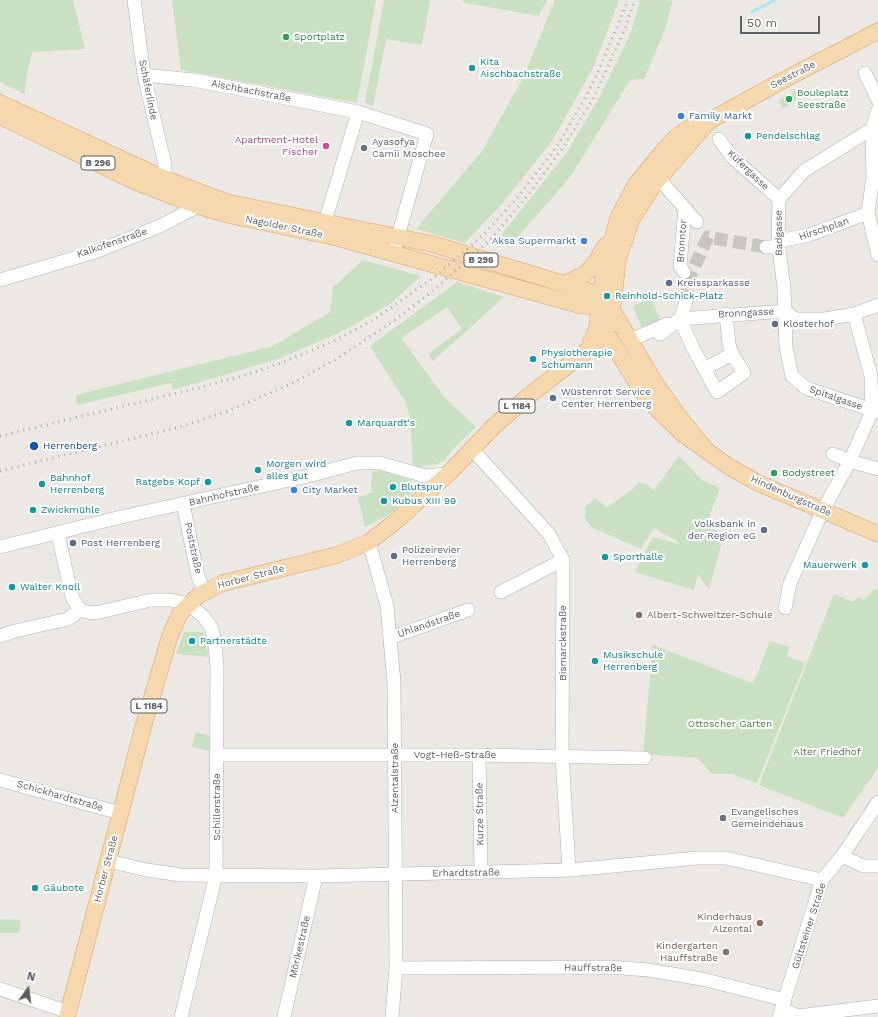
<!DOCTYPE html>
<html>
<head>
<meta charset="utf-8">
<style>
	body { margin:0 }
	#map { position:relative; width:878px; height:1017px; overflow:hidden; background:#ece8e3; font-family:"Work Sans",sans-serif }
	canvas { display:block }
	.north { position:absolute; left:8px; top:969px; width:40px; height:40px; -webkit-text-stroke:3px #fff; paint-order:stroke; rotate:14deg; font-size:11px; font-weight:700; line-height:16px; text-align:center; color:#5b5f62 }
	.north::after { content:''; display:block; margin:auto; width:14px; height:18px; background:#5b5f62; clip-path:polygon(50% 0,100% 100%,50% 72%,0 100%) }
	.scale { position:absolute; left:740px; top:16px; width:80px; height:18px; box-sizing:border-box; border:2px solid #5b5f62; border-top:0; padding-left:5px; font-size:12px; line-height:14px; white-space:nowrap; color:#5b5f62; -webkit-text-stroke:3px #fff; paint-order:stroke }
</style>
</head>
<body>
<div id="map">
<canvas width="878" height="1017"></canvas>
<div class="north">N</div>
<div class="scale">50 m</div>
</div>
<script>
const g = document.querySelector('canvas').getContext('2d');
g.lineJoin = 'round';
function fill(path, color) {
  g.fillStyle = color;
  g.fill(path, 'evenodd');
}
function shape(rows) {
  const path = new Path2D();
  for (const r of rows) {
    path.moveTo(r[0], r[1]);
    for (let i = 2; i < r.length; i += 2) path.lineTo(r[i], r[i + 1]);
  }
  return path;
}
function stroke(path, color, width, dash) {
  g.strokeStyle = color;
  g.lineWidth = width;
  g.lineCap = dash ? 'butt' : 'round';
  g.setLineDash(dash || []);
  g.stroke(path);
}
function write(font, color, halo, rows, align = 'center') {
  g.font = font + ' "Work Sans",sans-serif';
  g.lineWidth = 4;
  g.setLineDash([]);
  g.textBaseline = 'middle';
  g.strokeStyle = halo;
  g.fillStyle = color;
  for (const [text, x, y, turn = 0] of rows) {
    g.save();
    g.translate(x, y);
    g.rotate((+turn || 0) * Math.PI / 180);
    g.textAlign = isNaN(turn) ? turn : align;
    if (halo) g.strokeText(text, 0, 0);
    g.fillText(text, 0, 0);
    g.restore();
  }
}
fill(shape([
	[0,0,73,0,85,49,32,52,25,85,25,94,0,82],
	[172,0,376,0,357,103,181,70],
	[384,0,430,0,422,45,386,39,373,106,365,103],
	[462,0,547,0,539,16,465,3],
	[555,0,619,0,594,66,552,141,502,204,465,243,416,229,482,151,524,76],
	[640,0,673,0,663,35,644,79,630,80,571,176,509,247,495,243,567,152,600,96,631,32],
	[795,91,799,98,783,108,779,100],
	[363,260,421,276,390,304,341,332,278,359,173,390,171,383,77,405,76,395,273,346,330,312,333,287],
	[457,282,504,297,433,361,428,354,462,329,447,307,401,338,445,398,476,427,450,452,445,460,437,464,419,467,413,465,410,418,406,403,370,346],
	[651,298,661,321,642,329,633,306],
	[679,456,702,480,720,488,706,525,724,535,709,589,698,574,694,590,635,572,653,537,679,544,677,541,654,528,641,549,591,527,585,518,585,507,595,498,607,507,632,490,639,482,646,484,654,490],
	[379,470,411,480,414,491,392,513,365,527,358,497,371,493,372,472],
	[874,589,878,590,878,768,843,818,759,785,834,594,853,602,858,597,864,600],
	[184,632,203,632,209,657,176,654],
	[770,641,789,647,787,656,805,663,757,783,732,774,712,774,698,758,643,754,653,645,752,683,757,675],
	[196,732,210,736,209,751,192,747],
	[0,919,21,920,19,933,0,933]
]), '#c9e1c2');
stroke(shape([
	[752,12,775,0]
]), '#aae6f5', 3);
stroke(shape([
	[686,302,689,278,708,237,766,247]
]), '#c8c6c3', 13, [13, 6]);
const minor = shape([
	[134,0,144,75,165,165,163,178],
	[865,73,878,100],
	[144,75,193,80,358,112,427,134,395,247],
	[878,110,872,129,873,177,868,213,878,255],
	[878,125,804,171,779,199,778,241,784,288,786,347,792,376,806,388,878,412],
	[719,139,732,157,779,199],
	[659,179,697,222],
	[325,222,358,112],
	[778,241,809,235,868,213],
	[766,247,778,247],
	[684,272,680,266,685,208],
	[0,280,95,252,160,226,198,206],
	[680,319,693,348,717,392,744,373,732,354,729,344,726,314],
	[680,319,686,302],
	[660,334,680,319,786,311,795,319,825,319,854,314,878,305],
	[631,340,667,324],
	[704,369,732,354],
	[472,449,549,534,563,560,562,756,569,870],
	[833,454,850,461,878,469],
	[183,504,198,576,202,586,206,591],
	[58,534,72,597,80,610,87,612,96,613,151,600,171,600,188,604,203,616,211,627,214,637,217,665,216,875,181,1017],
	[369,542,387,606,394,682,396,968,392,1017],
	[0,547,121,517,308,476,357,463,380,463,425,476,448,474],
	[501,592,563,560],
	[785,608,790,583,823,510,850,461,872,411,871,376,854,314],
	[0,636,15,631,68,619,80,610],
	[390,638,468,610],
	[217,755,479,755,645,758],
	[479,755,481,873],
	[0,780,120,813],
	[842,856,863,866,878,866],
	[108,861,147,870,181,875,316,876,571,870,697,858,726,858,822,880],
	[396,968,610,967,648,970,702,979,785,1000],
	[0,989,68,1012],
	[782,1009,798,1016,878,1006],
	[284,1017,316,876],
	[779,1017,822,880,842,856,878,802]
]);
const major = shape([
	[0,103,163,178,226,202,432,244,594,293,601,298,613,311,655,383,677,414,708,452],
	[0,116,136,182,198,206,229,215,338,238,579,305,596,307,606,303,612,297],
	[564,284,585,274,596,262,605,246],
	[601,324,641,390,658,410,683,434,728,466,758,483,878,534],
	[591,342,597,328,603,277,618,218,636,184,664,150,676,137,691,127,709,121,778,83,878,31],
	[67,1017,144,724,170,636,180,613,199,595,223,583,337,555,369,542,395,522,448,474,494,426,531,394,598,342,606,332,611,319,618,259,632,219,655,183,709,121]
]);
stroke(minor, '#aeb1b4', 14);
stroke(major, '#e1a167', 17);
stroke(minor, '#fff', 13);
stroke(major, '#f5d8ae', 16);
stroke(shape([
	[0,436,190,390,249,374,281,363,332,342,373,320,436,276,483,235,518,197,557,146,586,97,602,63,628,0],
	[0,471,180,427,228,411,291,384,338,358,392,322,429,294,490,240,529,194,562,149,593,99,624,31,635,0]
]), '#afb0b0', 3, [1, 5]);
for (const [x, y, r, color] of [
	[286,37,4,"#2e9e5b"],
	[472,68,4,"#0f9aa8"],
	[789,99,4,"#2e9e5b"],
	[681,116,4,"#3f7fe0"],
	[748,136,4,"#0f9aa8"],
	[326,146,4,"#d1479c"],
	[364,148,4,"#6b7280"],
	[584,241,4,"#3f7fe0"],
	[669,283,4,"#5c6f8a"],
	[607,296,4,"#0f9aa8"],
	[775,324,4,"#5c6f8a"],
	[533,359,4,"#0f9aa8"],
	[553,398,4,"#5c6f8a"],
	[349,423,4,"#0f9aa8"],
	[34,446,5,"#1a4fb4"],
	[258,470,4,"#0f9aa8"],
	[774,473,4,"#2e9e5b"],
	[208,482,4,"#0f9aa8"],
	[42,484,4,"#0f9aa8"],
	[393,487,4,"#0f9aa8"],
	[294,490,4,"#3f7fe0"],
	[384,501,4,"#0f9aa8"],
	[33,510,4,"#0f9aa8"],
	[764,530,4,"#5c6f8a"],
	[73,543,4,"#5c6f8a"],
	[394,556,4,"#5c6f8a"],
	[605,557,4,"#0f9aa8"],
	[865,565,4,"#0f9aa8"],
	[12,587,4,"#0f9aa8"],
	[639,615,4,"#8d6e63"],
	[192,641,4,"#0f9aa8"],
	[595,661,4,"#0f9aa8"],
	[723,818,4,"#6b7280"],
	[35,888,4,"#0f9aa8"],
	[760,923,4,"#8d6e63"],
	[726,952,4,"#8d6e63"]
]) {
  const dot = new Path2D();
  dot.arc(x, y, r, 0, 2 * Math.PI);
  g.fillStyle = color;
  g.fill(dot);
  stroke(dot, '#fff', 1.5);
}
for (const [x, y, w] of [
	[98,163,34],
	[481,260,34],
	[517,406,36],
	[149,706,36]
]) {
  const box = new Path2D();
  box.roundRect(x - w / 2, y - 7, w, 14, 3);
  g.fillStyle = '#fff';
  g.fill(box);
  stroke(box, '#5b5f62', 1);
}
write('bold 9px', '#5b5f62', null, [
	["B 296",98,163],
	["B 296",481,260],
	["L 1184",517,406],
	["L 1184",149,706]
]);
write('10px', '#27864d', '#fff', [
	["Sportplatz",294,37],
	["Bouleplatz",797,93],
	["Seestraße",797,105],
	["Bodystreet",782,473]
], 'left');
write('10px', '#0d838f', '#fff', [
	["Kita",480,62],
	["Aischbachstraße",480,74],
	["Pendelschlag",756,136],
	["Reinhold-Schick-Platz",615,296],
	["Physiotherapie",541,353],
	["Schumann",541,365],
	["Marquardt's",357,423],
	["Morgen wird",266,464],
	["alles gut",266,476],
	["Bahnhof",50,478],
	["Herrenberg",50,490],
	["Ratgebs Kopf",200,482,"right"],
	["Blutspur",401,487],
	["Kubus XIII 99",392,501],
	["Zwickmühle",41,510],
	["Sporthalle",613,557],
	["Mauerwerk",857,565,"right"],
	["Walter Knoll",20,587],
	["Partnerstädte",200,641],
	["Musikschule",603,655],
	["Herrenberg",603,667],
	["Gäubote",43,888]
], 'left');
write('10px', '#5b5f62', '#fff', [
	["Seestraße",793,75,-27],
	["Schäferlinde",148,90,79],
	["Aischbachstraße",251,91,11],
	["Küfergasse",748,170,44],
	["Nagolder Straße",284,227,12],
	["Hirschplan",824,229,-19],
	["Badgasse",779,233,-91],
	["Bronntor",682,241,-86],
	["Kalkofenstraße",112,243,-19],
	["Bronngasse",746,313,-3],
	["Spitalgasse",836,398,19],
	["Bahnhofstraße",224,495,-13],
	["Hindenburgstraße",791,496,24],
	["Poststraße",193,548,78],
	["Horber Straße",251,577,-15],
	["Uhlandstraße",429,624,-19],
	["Bismarckstraße",563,643,-90],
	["Vogt-Heß-Straße",455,755],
	["Alzentalstraße",395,778,-90],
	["Schickhardtstraße",60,796,16],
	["Schillerstraße",217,807,-90],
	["Kurze Straße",480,814,-91],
	["Horber Straße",106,869,-75],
	["Erhardtstraße",466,873,-1],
	["Gültsteiner Straße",809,926,-72],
	["Mörikestraße",300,947,-77],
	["Hauffstraße",593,968,1]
]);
write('10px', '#366cbe', '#fff', [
	["Family Markt",689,116],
	["Aksa Supermarkt",576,241,"right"],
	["City Market",302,490]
], 'left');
write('10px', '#b23c85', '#fff', [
	["Apartment-Hotel",318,140],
	["Fischer",318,152]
], 'right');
write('10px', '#5b616d', '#fff', [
	["Ayasofya",372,142],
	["Camii Moschee",372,154],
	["Evangelisches",731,812],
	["Gemeindehaus",731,824]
], 'left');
write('10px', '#4e5e75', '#fff', [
	["Kreissparkasse",677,283],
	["Klosterhof",783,324],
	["Wüstenrot Service",561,392],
	["Center Herrenberg",561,404],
	["Volksbank in",756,524,"right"],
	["der Region eG",756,536,"right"],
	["Post Herrenberg",81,543],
	["Polizeirevier",402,550],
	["Herrenberg",402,562]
], 'left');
write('10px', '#164399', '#fff', [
	["Herrenberg",43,446]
], 'left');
write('10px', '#785e54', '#fff', [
	["Albert-Schweitzer-Schule",647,615,"left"],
	["Kinderhaus",752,917],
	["Alzental",752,929],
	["Kindergarten",718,946],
	["Hauffstraße",718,958]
], 'right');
write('10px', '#4a7e3e', '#fff', [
	["Ottoscher Garten",730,724],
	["Alter Friedhof",827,752]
]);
</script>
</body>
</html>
